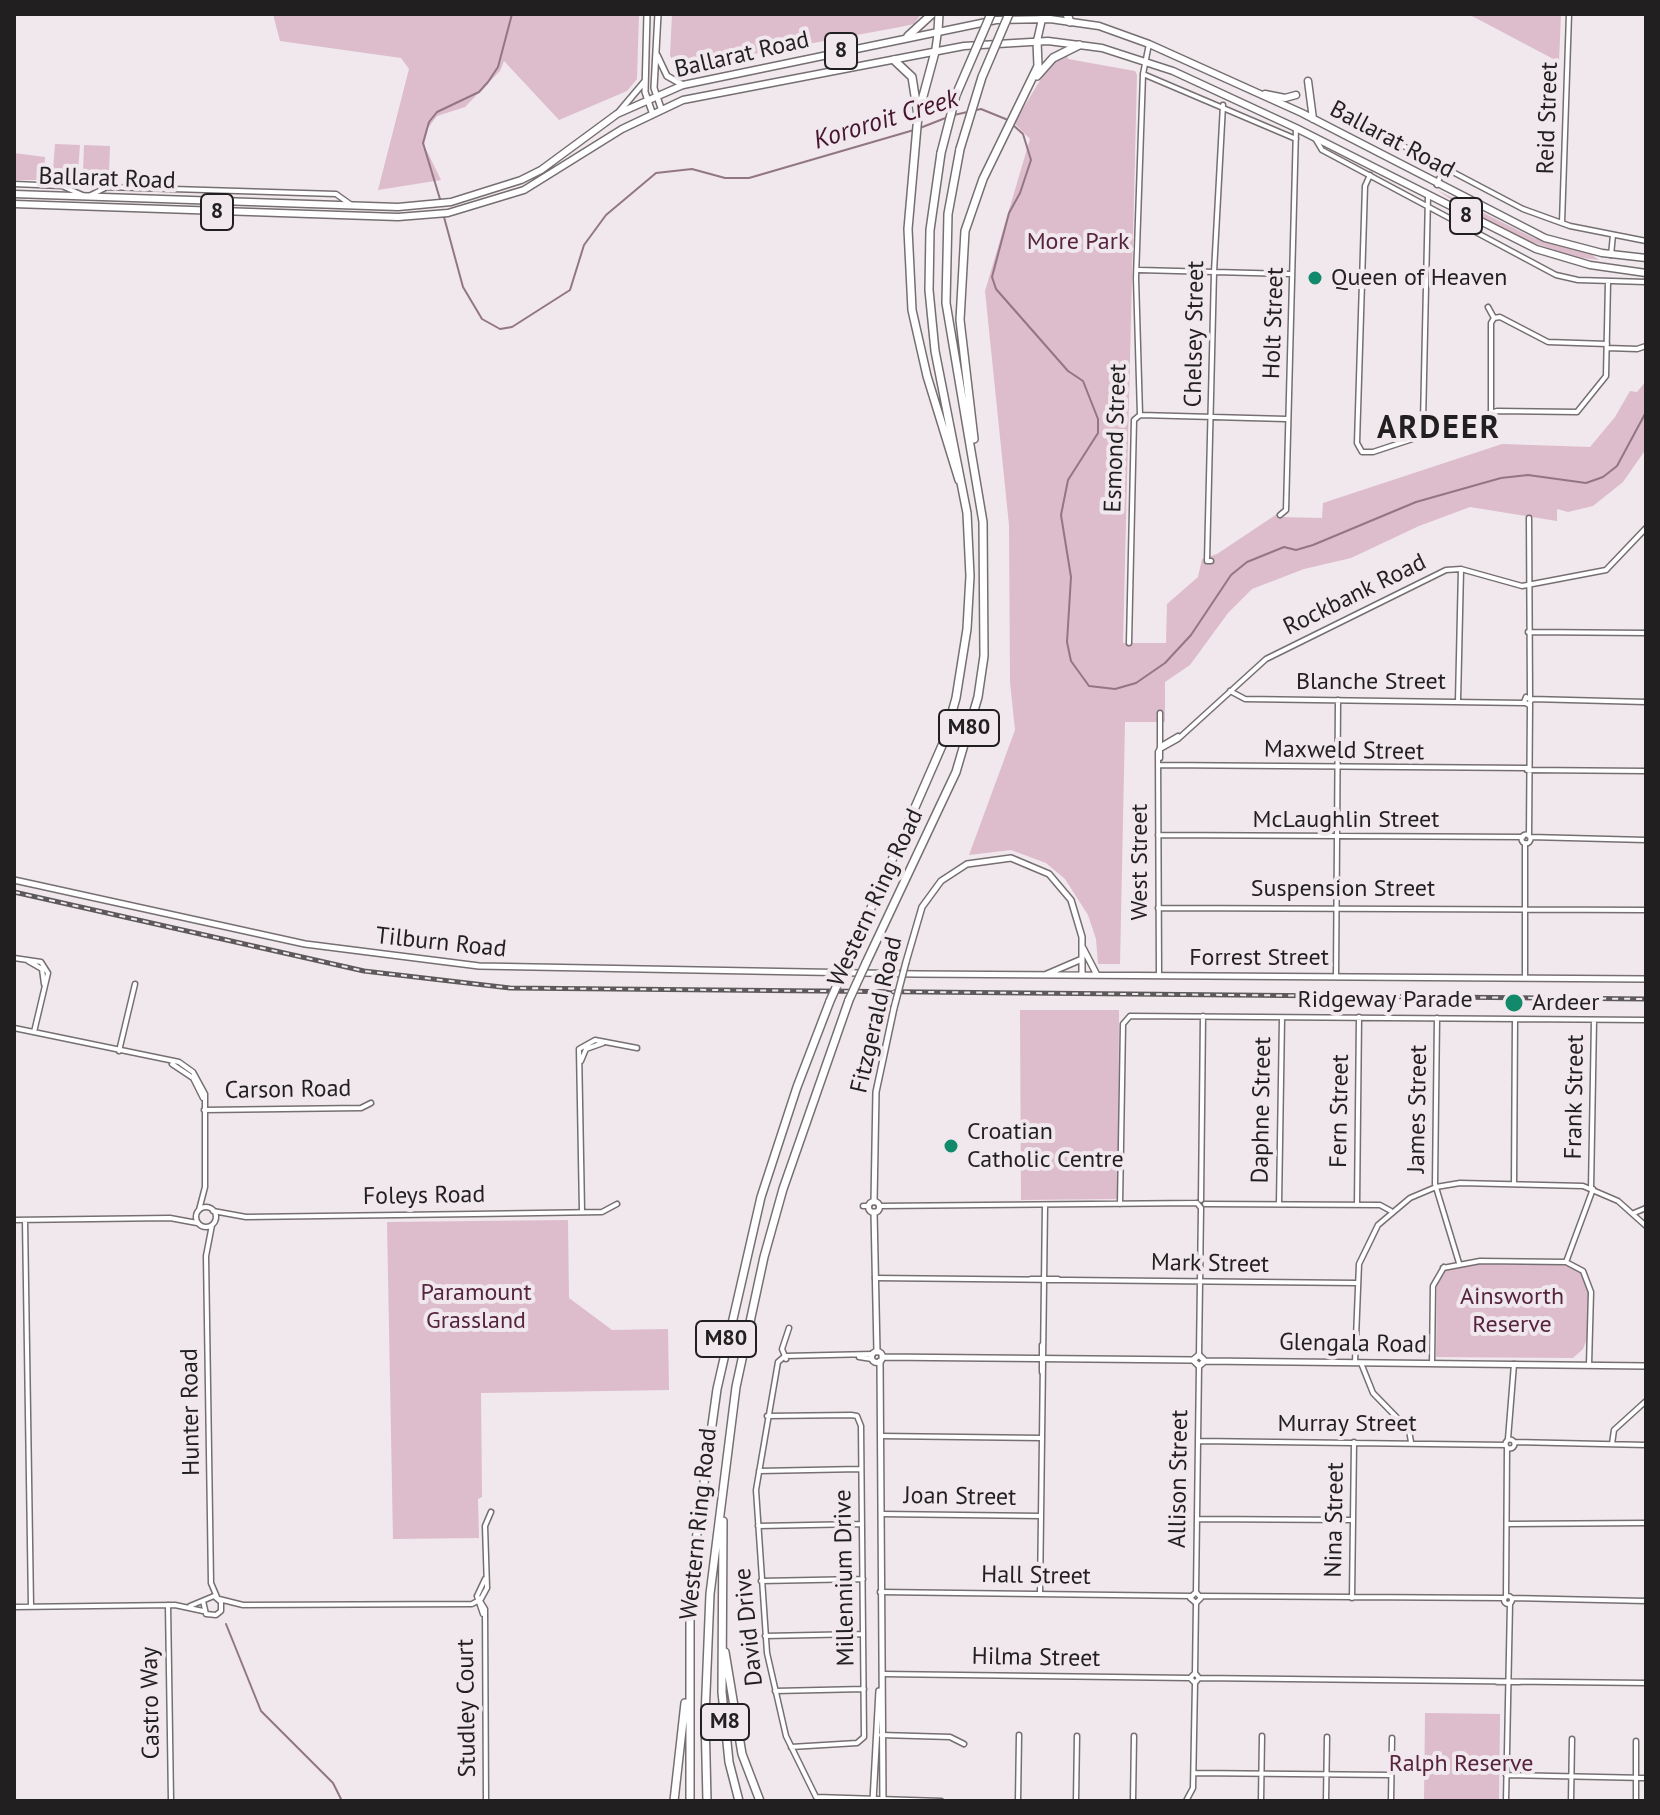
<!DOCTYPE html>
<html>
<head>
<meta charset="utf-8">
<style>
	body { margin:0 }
	#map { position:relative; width:1660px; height:1815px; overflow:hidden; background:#f0e8ec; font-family:"PT Sans",sans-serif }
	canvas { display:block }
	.frame { position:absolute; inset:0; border:16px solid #221f20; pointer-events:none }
</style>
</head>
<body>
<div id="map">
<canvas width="1660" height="1815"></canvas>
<div class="frame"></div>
</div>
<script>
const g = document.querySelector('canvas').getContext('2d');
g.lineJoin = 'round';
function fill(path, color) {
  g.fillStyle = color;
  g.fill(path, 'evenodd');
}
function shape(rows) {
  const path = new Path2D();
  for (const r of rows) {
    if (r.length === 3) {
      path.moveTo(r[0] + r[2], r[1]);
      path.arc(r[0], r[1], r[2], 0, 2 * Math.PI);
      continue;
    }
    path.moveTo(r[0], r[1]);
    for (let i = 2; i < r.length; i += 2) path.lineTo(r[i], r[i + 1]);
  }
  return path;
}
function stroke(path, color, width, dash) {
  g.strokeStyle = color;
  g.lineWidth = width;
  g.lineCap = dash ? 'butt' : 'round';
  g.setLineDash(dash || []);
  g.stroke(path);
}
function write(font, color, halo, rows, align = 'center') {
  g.font = font + ' "PT Sans",sans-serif';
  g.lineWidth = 8;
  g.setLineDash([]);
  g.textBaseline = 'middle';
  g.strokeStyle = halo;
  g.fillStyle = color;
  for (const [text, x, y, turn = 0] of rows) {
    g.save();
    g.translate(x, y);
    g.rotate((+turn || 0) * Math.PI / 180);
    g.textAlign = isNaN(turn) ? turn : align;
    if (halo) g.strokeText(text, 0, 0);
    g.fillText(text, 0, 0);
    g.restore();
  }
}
fill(shape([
	[273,14,639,14,637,79,627,91,559,120,504,61,500,71,465,107,437,116,428,128,424,145,441,180,378,190,409,69,401,58,280,41],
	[672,14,921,14,914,24,900,27,678,68,670,56],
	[1468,14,1561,14,1559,62,1491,26],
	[1067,54,1068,59,1135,71,1137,75,1123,643,1166,643,1167,604,1198,577,1202,559,1217,554,1277,514,1280,517,1322,518,1323,503,1502,444,1590,447,1615,417,1630,391,1637,392,1646,381,1646,449,1623,482,1593,506,1568,512,1557,509,1557,521,1470,507,1419,526,1351,558,1304,569,1252,589,1228,613,1190,665,1165,682,1165,722,1125,722,1120,964,1098,964,1096,939,1088,915,1065,879,1046,863,1011,850,969,855,1015,730,1010,682,1009,525,985,291,1030,139,1014,123,1044,74,1057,59],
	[55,144,80,145,78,171,53,170],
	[84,145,110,146,109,173,83,172],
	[14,153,45,157,44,180,14,180],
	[1437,190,1534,238,1591,254,1599,260,1574,257,1520,238,1482,220],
	[1020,1010,1119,1010,1118,1199,1021,1200],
	[568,1220,569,1298,612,1330,668,1329,669,1390,481,1393,482,1497,478,1499,479,1538,393,1539,387,1222],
	[1462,1264,1566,1265,1577,1269,1586,1279,1589,1291,1588,1336,1583,1349,1573,1358,1436,1357,1437,1281,1446,1269],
	[1425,1713,1500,1714,1499,1801,1424,1801]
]), '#ddbccb');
stroke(shape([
	[954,115,981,109,1008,120],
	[1013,125,1023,134,1031,160,1020,193,1009,213,992,277,996,289,1068,371,1083,381,1098,419,1098,433,1068,480,1061,515,1071,577,1067,642,1071,661,1089,686,1115,689,1136,683,1165,663,1191,635,1231,575,1247,562,1284,547,1296,550,1313,545,1416,502,1501,478,1528,475,1586,483,1603,477,1617,466,1646,412],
	[920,128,948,117],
	[440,199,423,143,429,122,437,112,479,92,488,82,498,67,512,14],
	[444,217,463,287,482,319,500,329,512,327,570,290,584,245,606,215,656,173,692,169,725,178,749,178,914,130],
	[226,1624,261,1711,333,1783,342,1801]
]), '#937683', 2);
const minor = shape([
	[1143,74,1296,139],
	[1365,132,1373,130,1523,209,1570,226,1646,241],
	[1316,140,1322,150,1556,275,1578,280,1646,282],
	[1370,175,1365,186,1357,443,1362,452,1373,452,1497,411,1577,412,1606,376,1608,282],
	[14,184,62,186,87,197,107,187,336,194,350,204],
	[1437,185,1443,168],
	[1562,223,1569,14],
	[1611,255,1613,235],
	[1139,270,1290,274],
	[1488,307,1494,318],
	[1607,348,1637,349,1646,346],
	[1491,413,1491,323,1494,318,1500,317,1548,342,1607,344],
	[1140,415,1286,419],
	[1426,434,1423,422,1428,196],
	[1280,515,1286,510,1296,128],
	[1529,518,1530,698],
	[1211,561,1207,561,1214,272,1223,105],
	[1528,632,1646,633],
	[1129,643,1134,420,1140,415,1136,278,1143,74,1149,44],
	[1230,691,1245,699,1524,703],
	[1526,697,1531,700,1529,705,1524,702,1526,697],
	[1531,699,1646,702],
	[1458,701,1461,569],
	[1162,748,1178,739,1266,659,1446,570,1461,569,1522,586,1606,570,1646,528],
	[1160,758,1160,713],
	[1159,765,1527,768],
	[1527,770,1646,771],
	[1526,839,4.5],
	[1158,835,1523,837],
	[1529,836,1530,704],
	[1530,837,1646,840],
	[1525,843,1525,978],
	[1158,908,1646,910],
	[14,958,41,962,48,973,34,1032],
	[28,961,42,969,44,984],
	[1159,975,1158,752,1161,746,1178,736],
	[1336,976,1338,700],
	[1437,1018,1435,1184,1459,1263],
	[14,1028,179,1062,193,1072,205,1094,205,1187,199,1210],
	[119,1051,135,984],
	[581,1061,586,1049,603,1043],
	[172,1064,193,1078,203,1098],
	[204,1110,361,1108,371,1103],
	[1514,1184,1515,1019],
	[1591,1189,1594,1020],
	[1201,1200,1203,1016],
	[1197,1203,1201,1208,1199,1355],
	[1120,1204,1123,1024,1130,1016,1646,1020],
	[1205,1204,1380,1205,1391,1211],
	[1279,1204,1282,1018],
	[1357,1205,1359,1017],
	[863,1206,869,1206],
	[879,1206,1197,1203],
	[206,1217,10],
	[213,1211,246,1217,474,1214,602,1212,617,1204],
	[582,1211,579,1049,595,1040,637,1048],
	[1634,1213,1646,1208],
	[14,1220,170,1218,197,1223],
	[25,1220,31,1607],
	[212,1225,206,1256,211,1583,217,1597],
	[1566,1262,1593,1189],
	[1443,1268,1480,1261,1566,1262,1583,1271,1591,1292,1589,1365],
	[875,1278,1356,1283],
	[1031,1279,1058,1279],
	[873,1354,785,1356,778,1362,756,1490,767,1653,786,1736,816,1797,941,1801],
	[859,1357,872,1359],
	[786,1359,782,1349,789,1328],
	[1355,1362,1359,1264,1378,1225,1410,1198,1436,1187,1460,1183,1583,1186,1618,1201,1646,1226],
	[1361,1363,1373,1393,1409,1430,1411,1442],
	[1432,1363,1433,1286,1444,1267],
	[1042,1372,1042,1345],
	[767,1416,851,1415,857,1416,861,1426,864,1737,857,1743,791,1747],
	[881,1436,1042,1438],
	[1508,1439,1514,1364],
	[1510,1444,4.5],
	[1198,1441,1506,1445],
	[1514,1442,1646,1445],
	[1612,1444,1614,1430,1646,1401],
	[759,1471,860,1469],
	[882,1514,1041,1516],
	[1197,1519,1353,1520],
	[1509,1524,1646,1523],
	[758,1526,862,1524],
	[761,1581,863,1579],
	[880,1592,1191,1596],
	[1196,1592,1199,1366],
	[1040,1594,1045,1205],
	[1508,1600,4],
	[477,1596,485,1609,486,1801],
	[1201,1596,1505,1598],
	[1506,1596,1507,1447],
	[1352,1598,1354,1442],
	[1512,1598,1646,1601],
	[219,1599,243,1605,472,1604,481,1599,487,1588,485,1526,491,1512],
	[168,1605,171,1801],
	[190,1606,214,1596,221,1602,221,1611,216,1615,206,1614,203,1601],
	[14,1607,175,1605,203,1611],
	[483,1614,477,1596,485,1579],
	[765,1636,863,1634],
	[1195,1673,1196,1603,1190,1598,1196,1592,1201,1598,1196,1603],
	[883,1674,1190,1678,1195,1673,1199,1678,1195,1683,1190,1678],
	[1199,1678,1646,1683],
	[1497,1682,1520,1682],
	[775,1691,864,1689],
	[881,1735,950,1737,964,1744],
	[1194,1773,1391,1775],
	[1506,1775,1646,1778],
	[1018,1801,1019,1735],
	[1076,1801,1077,1736],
	[1133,1801,1134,1736],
	[1186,1801,1193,1788,1195,1683],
	[1261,1801,1262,1736],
	[1326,1801,1327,1737],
	[1391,1801,1392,1738],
	[1506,1801,1510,1603],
	[1571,1801,1572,1739],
	[1636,1801,1636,1741]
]);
const tertiary = shape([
	[647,14,645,92,652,112],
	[658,14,654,88,661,108],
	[657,55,667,76,683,85],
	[618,113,645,81],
	[14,880,305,944,479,966,916,974,1646,979],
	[1083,948,1097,975],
	[906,962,922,907,941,881,967,864,1011,858,1049,874,1071,900,1082,937,1082,975],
	[1047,974,1082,959],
	[874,1207,5.5],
	[874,1202,876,1092,894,1008],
	[874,1212,877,1352],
	[877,1357,5.5],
	[882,1357,1193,1360,1199,1355,1205,1361,1199,1366,1193,1360],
	[880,1361,883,1801],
	[1205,1361,1646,1366],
	[873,1801,879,1691]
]);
const trunk = shape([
	[1037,41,1042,19],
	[935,52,938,31],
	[1308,81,1313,119],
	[1265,94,1285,98,1296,95],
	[14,194,398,207,451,202,521,180,541,170,617,114,683,85,996,20,1050,19,1099,26,1149,44,1302,113,1545,238,1602,253,1646,258],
	[14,204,398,217,448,213,524,190,622,129,683,100,964,46,1048,41,1102,48,1173,71,1296,128,1536,249,1590,265,1646,273]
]);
const motorway = shape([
	[1067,14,1070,22],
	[1042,19,1045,14],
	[938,31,939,14],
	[908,36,932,14],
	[894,60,912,77,918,115,908,229,912,310,927,376,959,480],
	[1037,76,1053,58,1079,45],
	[918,115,935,52],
	[974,439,960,320,965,231,983,179,1038,66,1037,41],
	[847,963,944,741,956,698,967,629,970,576,967,513,935,351,929,290,930,230,941,153],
	[866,963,956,772,978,697,984,656,983,522,946,303,948,214,960,149],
	[723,1521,722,1692,729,1762,739,1801],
	[725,1652,742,1754,760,1801],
	[674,1801,685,1703],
	[690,1801,690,1584,717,1389,761,1197,797,1087,830,1001],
	[707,1801,705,1717,710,1594,736,1387,764,1257,783,1189,849,1000]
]);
stroke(minor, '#766f72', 7);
stroke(tertiary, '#766f72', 8);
stroke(trunk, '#766f72', 9);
stroke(motorway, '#766f72', 10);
stroke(minor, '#fff', 4);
stroke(tertiary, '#fff', 5);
stroke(trunk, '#fff', 6);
stroke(motorway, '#fff', 7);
const rail = shape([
	[14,892,364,971,510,988,1646,999]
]);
stroke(rail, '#5d595a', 5);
stroke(rail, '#f0e8ec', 2, [6]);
const tertiaryBridge = shape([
	[894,1008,906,962]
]);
const motorwayBridge = shape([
	[960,149,982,77,1009,14],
	[941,153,956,95,991,14],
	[849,1000,866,963],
	[830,1001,847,963]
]);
stroke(tertiaryBridge, '#766f72', 8, []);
stroke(motorwayBridge, '#766f72', 10, []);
stroke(tertiaryBridge, '#fff', 5);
stroke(motorwayBridge, '#fff', 7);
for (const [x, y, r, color] of [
	[1315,278,8,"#13896b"],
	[1514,1003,10,"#13896b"],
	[951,1146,8,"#13896b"]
]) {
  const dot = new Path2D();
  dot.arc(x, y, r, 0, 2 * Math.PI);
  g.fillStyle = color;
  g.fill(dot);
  stroke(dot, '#f0e8ec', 3);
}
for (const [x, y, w] of [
	[841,51,32],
	[217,212,32],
	[1466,216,32],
	[969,728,60],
	[726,1339,60],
	[725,1722,48]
]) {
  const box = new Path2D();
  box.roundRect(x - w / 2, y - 18, w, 36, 6);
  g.fillStyle = '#f0e8ec';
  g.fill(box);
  stroke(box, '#221f20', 2);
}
write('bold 22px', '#221f20', null, [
	["8",841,51],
	["8",217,212],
	["8",1466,216],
	["M80",969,728],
	["M80",726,1339],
	["M8",725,1722]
]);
write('24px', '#221f20', '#f0e8ec', [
	["Ballarat Road",742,55,-13],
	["Reid Street",1548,118,-88],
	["Ballarat Road",1392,140,28],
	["Ballarat Road",107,179,2],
	["Holt Street",1274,323,-88],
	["Chelsey Street",1195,334,-89],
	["Esmond Street",1116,438,-88],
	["Rockbank Road",1355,595,-26],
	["Blanche Street",1371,682],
	["Maxweld Street",1344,751,1],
	["McLaughlin Street",1346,820],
	["West Street",1140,862,-90],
	["Suspension Street",1343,889],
	["Western Ring Road",876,898,-65],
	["Tilburn Road",441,943,6],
	["Forrest Street",1259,958],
	["Ridgeway Parade",1385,1000],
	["Fitzgerald Road",877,1015,-77],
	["Carson Road",288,1090,-1],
	["Frank Street",1575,1097,-89],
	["James Street",1418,1109,-89],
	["Daphne Street",1262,1110,-89],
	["Fern Street",1340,1111,-89],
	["Foleys Road",424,1196,-1],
	["Mark Street",1210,1264,1],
	["Glengala Road",1353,1344,1],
	["Hunter Road",191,1412,-91],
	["Murray Street",1347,1424],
	["Allison Street",1179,1479,-89],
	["Joan Street",960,1497,1],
	["Nina Street",1335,1520,-89],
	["Western Ring Road",699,1524,-84],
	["Hall Street",1036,1576,1],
	["Millennium Drive",845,1578,-91],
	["David Drive",749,1627,-96],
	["Hilma Street",1036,1658,1],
	["Castro Way",151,1703,-91],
	["Studley Court",467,1708,-91]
]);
write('24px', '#57243f', '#f0e8ec', [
	["More Park",1078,242],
	["Paramount",476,1293],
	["Grassland",476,1321],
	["Ainsworth",1512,1297],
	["Reserve",1512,1325],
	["Ralph Reserve",1461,1764]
]);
write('24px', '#221f20', '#f0e8ec', [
	["Queen of Heaven",1331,278],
	["Ardeer",1532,1003],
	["Croatian",967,1132],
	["Catholic Centre",967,1160]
], 'left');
write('italic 26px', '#461530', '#f0e8ec', [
	["Kororoit Creek",886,120,-17]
]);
g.letterSpacing = '2px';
write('bold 32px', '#221f20', '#f0e8ec', [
	["ARDEER",1439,429]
]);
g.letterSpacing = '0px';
</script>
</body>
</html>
